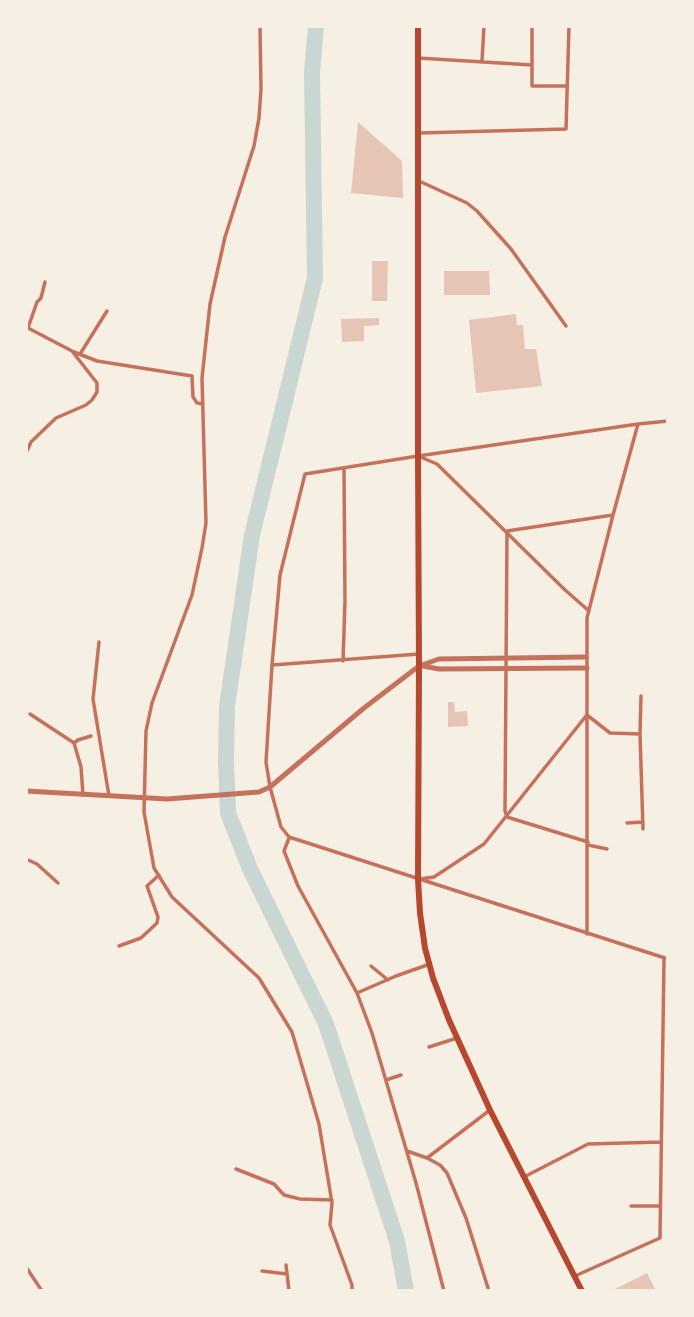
<!DOCTYPE html>
<html>
<head>
<meta charset="utf-8">
<style>
	body { margin:0 }
	#map { position:relative; width:694px; height:1317px; overflow:hidden; background:#f6efe4; font-family:"Open Sans",sans-serif }
	canvas { display:block }
	.frame { position:absolute; inset:0; border:28px solid #f6efe4; pointer-events:none }
</style>
</head>
<body>
<div id="map">
<canvas width="694" height="1317"></canvas>
<div class="frame"></div>
</div>
<script>
const g = document.querySelector('canvas').getContext('2d');
g.lineJoin = 'round';
function shape(rows) {
  const path = new Path2D();
  for (const r of rows) {
    path.moveTo(r[0], r[1]);
    for (let i = 2; i < r.length; i += 2) path.lineTo(r[i], r[i + 1]);
  }
  return path;
}
function stroke(path, color, width, dash) {
  g.strokeStyle = color;
  g.lineWidth = width;
  g.lineCap = dash ? 'butt' : 'round';
  g.setLineDash(dash || []);
  g.stroke(path);
}
function fill(path, color) {
  g.fillStyle = color;
  g.fill(path, 'evenodd');
}
stroke(shape([
	[316,26,312,72,315,278,252,535,227,706,226,760,228,813,250,869,326,1024,397,1241,406,1291]
]), '#c9d6d2', 16);
fill(shape([
	[358,122,402,161,403,198,351,193],
	[372,261,388,261,387,301,372,301],
	[444,271,489,271,490,295,444,295],
	[516,314,517,325,523,325,525,349,536,349,542,386,476,393,469,320],
	[379,318,379,325,364,326,364,341,342,342,341,319],
	[448,702,454,702,455,712,467,711,468,726,448,727],
	[647,1273,656,1291,611,1291]
]), '#e6c5b7');
stroke(shape([
	[260,26,261,89,259,118,254,146,225,237,210,304,202,378,206,523,202,548,192,595,152,703,146,731,144,812,154,868,172,897,259,978,292,1032,319,1124,332,1203,330,1225,352,1285,352,1291],
	[532,26,532,86,567,86],
	[418,58,532,65],
	[482,61,484,26],
	[419,133,566,129,569,26],
	[419,181,467,203,477,211,511,249,566,326],
	[74,352,97,361,192,376,193,397,197,403,203,404],
	[80,354,107,311],
	[668,421,638,424,418,456,305,474,280,575,272,665,266,762,270,787,281,827,289,837,668,959],
	[26,453,31,442,56,418,86,405,92,400,97,392,97,383,72,351,28,328,37,302,41,298,45,282],
	[418,456,437,464,564,589,589,611],
	[507,531,613,515],
	[99,642,93,699,109,796],
	[343,661,345,601,344,469],
	[272,665,419,654],
	[30,714,74,743,81,767,83,795],
	[587,715,610,733,640,734,641,696],
	[640,734,643,829],
	[74,743,78,740,91,736],
	[507,817,505,811,507,531],
	[507,817,588,842],
	[627,823,643,822],
	[289,838,284,851,298,886,357,993,372,1033,416,1183,444,1291],
	[588,845,607,849],
	[26,859,37,864,58,883],
	[420,879,434,877,484,844,586,716],
	[587,934,587,618,613,515,638,424],
	[119,946,141,938,157,923,158,917,147,886,159,875],
	[371,966,388,980],
	[357,993,396,976,430,964],
	[429,1047,457,1038],
	[386,1080,401,1075],
	[407,1151,427,1158],
	[236,1169,274,1184,284,1195,300,1199,332,1200],
	[524,1177,588,1144,661,1142],
	[631,1206,660,1206],
	[286,1265,289,1291],
	[26,1267,42,1291],
	[262,1271,287,1274],
	[575,1276,660,1238,664,959],
	[489,1291,466,1218,447,1173,440,1165,427,1158,490,1110]
]), '#c5725c', 3.5);
stroke(shape([
	[423,666,439,669,587,668],
	[26,791,167,799,259,792,270,787,364,708,419,666,439,659,586,657]
]), '#c5725c', 5);
stroke(shape([
	[418,26,418,456,419,666,418,879,420,913,425,948,433,978,449,1020,490,1110,582,1291]
]), '#b5482f', 6);
</script>
</body>
</html>
